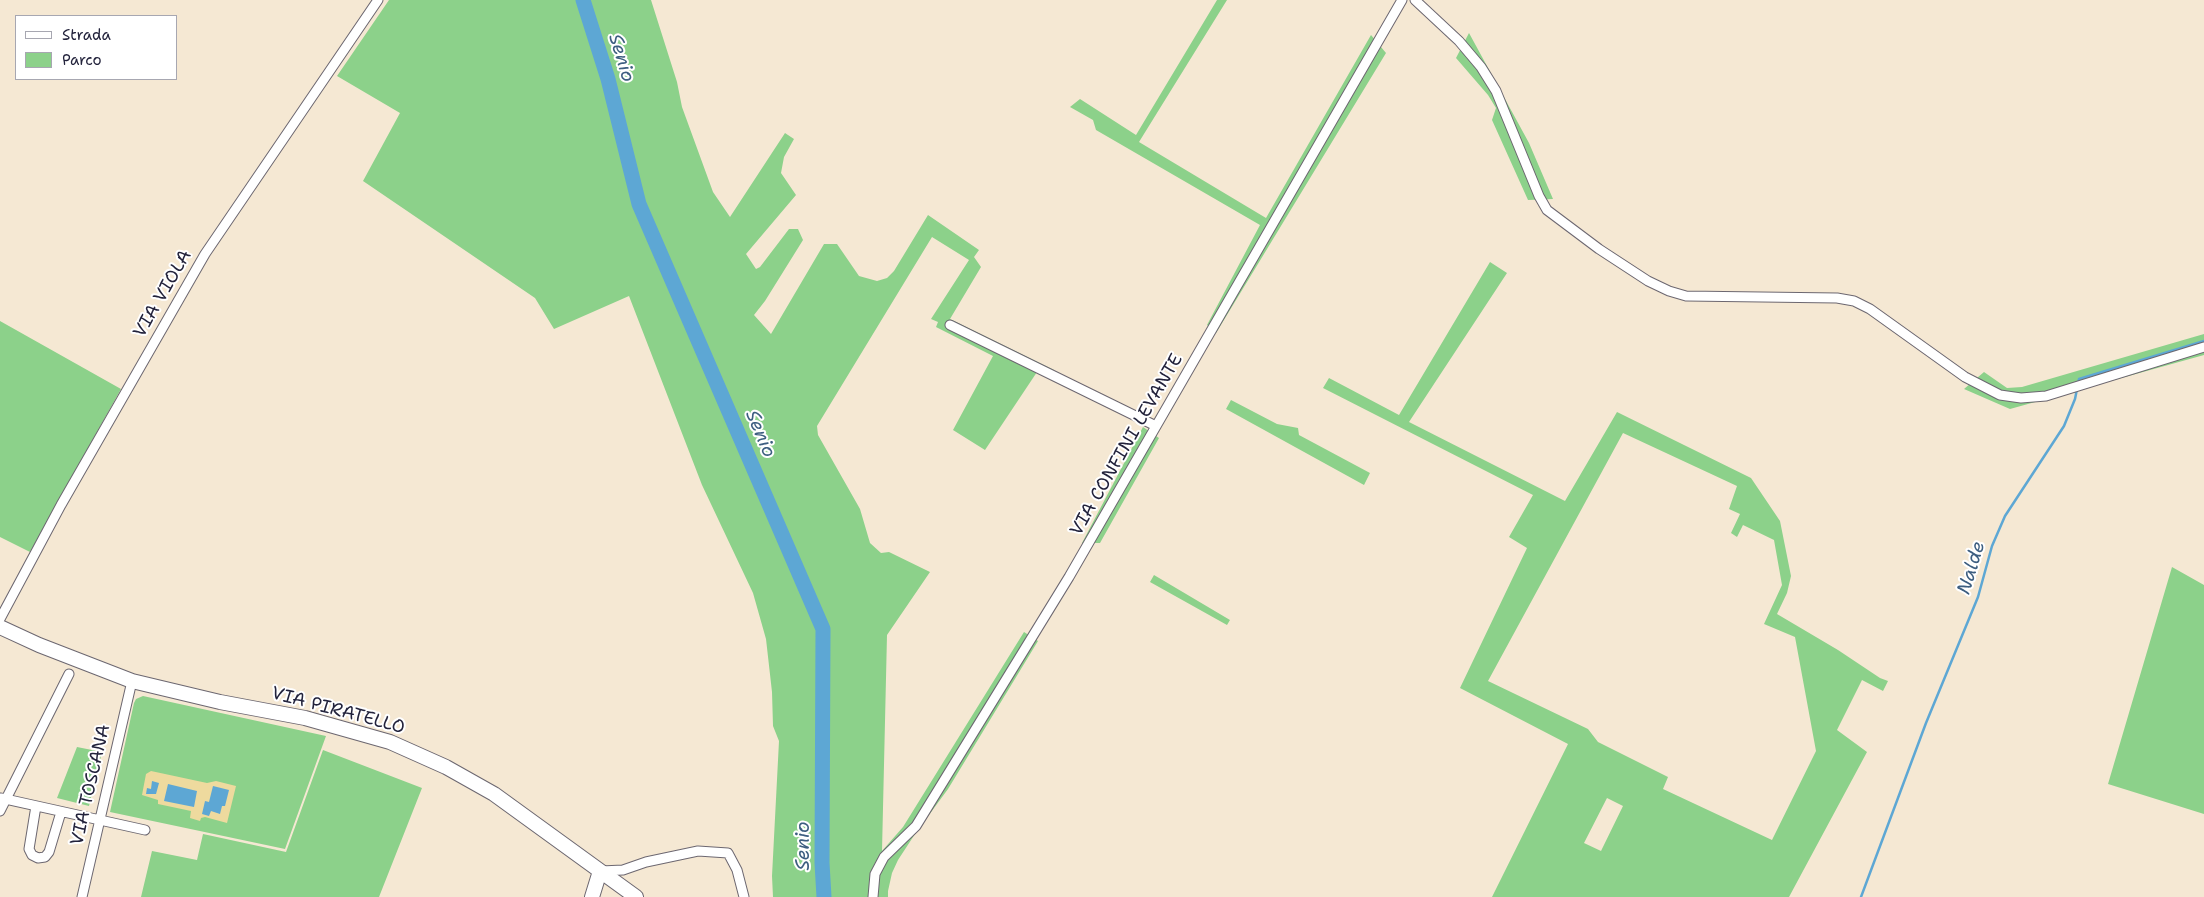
<!DOCTYPE html>
<html>
<head>
<meta charset="utf-8">
<style>
	body { margin:0 }
	#map { position:relative; width:2204px; height:897px; overflow:hidden; background:#f5e8d3; font-family:"Shantell Sans",sans-serif }
	canvas { display:block }
	.legend { position:absolute; left:15px; top:15px; width:162px; height:65px; box-sizing:border-box; background:#fff; border:1px solid #a7a7b1; margin:0; padding:6px 9px; list-style:none; font-size:15px; color:#22223b }
	.legend li { display:flex; align-items:center; gap:10px; height:25px }
	.legend b { width:25px; border:1px solid #a7a7b1 }
</style>
</head>
<body>
<div id="map">
<canvas width="2204" height="897"></canvas>
<ul class="legend">
<li><b style="height:6px;background:#fff"></b>Strada</li>
<li><b style="height:14px;background:#8cd18a"></b>Parco</li>
</ul>
</div>
<script>
const g = document.querySelector('canvas').getContext('2d');
g.lineJoin = 'round';
function fill(path, color) {
  g.fillStyle = color;
  g.fill(path, 'evenodd');
}
function shape(rows) {
  const path = new Path2D();
  for (const r of rows) {
    path.moveTo(r[0], r[1]);
    for (let i = 2; i < r.length; i += 2) path.lineTo(r[i], r[i + 1]);
  }
  return path;
}
function stroke(path, color, width, dash) {
  g.strokeStyle = color;
  g.lineWidth = width;
  g.lineCap = dash ? 'butt' : 'round';
  g.setLineDash(dash || []);
  g.stroke(path);
}
function write(font, color, halo, rows, align = 'center') {
  g.font = font + ' "Shantell Sans",sans-serif';
  g.lineWidth = 4;
  g.setLineDash([]);
  g.textBaseline = 'middle';
  g.strokeStyle = halo;
  g.fillStyle = color;
  for (const [text, x, y, turn = 0] of rows) {
    g.save();
    g.translate(x, y);
    g.rotate((+turn || 0) * Math.PI / 180);
    g.textAlign = isNaN(turn) ? turn : align;
    if (halo) g.strokeText(text, 0, 0);
    g.fillText(text, 0, 0);
    g.restore();
  }
}
fill(shape([
	[389,0,651,0,677,82,682,107,713,192,730,217,785,133,794,139,784,157,781,173,796,195,746,254,756,269,760,267,789,229,798,229,803,240,765,301,754,315,771,334,824,244,837,244,859,276,877,281,887,278,894,271,928,215,979,250,974,257,981,267,950,319,1054,370,1049,378,1037,372,985,450,953,430,993,356,936,327,938,322,931,319,969,260,932,237,817,426,818,435,860,509,870,543,881,553,889,552,930,572,887,635,882,851,903,827,1024,632,1038,641,948,789,915,834,898,860,892,873,888,891,888,897,773,897,772,876,779,741,773,726,772,692,766,639,753,593,702,485,629,296,554,329,535,298,363,181,400,113,337,76],
	[1217,0,1227,0,1139,142,1266,218,1371,35,1386,53,1216,333,1207,325,1260,225,1096,130,1093,120,1070,107,1080,99,1136,135],
	[1469,33,1529,143,1553,199,1528,200,1492,120,1496,108,1488,95,1456,58],
	[1490,262,1507,273,1409,422,1565,501,1617,412,1751,478,1780,521,1791,576,1787,593,1777,614,1838,650,1880,678,1888,681,1883,691,1862,680,1837,730,1867,752,1789,897,1492,897,1568,744,1460,688,1527,548,1509,537,1533,495,1323,388,1329,378,1399,415],
	[1623,433,1737,486,1729,509,1740,514,1731,533,1737,537,1743,525,1774,540,1782,585,1764,624,1795,637,1816,751,1772,840,1663,789,1668,777,1598,742,1588,729,1488,681],
	[1607,798,1623,806,1601,851,1584,843],
	[0,321,121,389,30,552,0,537],
	[2204,334,2204,355,2010,409,1964,389,1984,372,2007,388,2022,387],
	[1231,400,1277,424,1298,428,1299,435,1370,473,1364,485,1226,409],
	[1143,427,1159,438,1100,543,1082,543],
	[2172,567,2204,585,2204,814,2108,784],
	[1154,575,1230,620,1227,625,1150,582],
	[143,696,326,736,285,849,110,812,134,703,136,699],
	[77,747,102,752,89,806,57,798],
	[323,750,422,788,379,897,141,897,152,851,197,860,203,834,286,852]
]), '#8cd18a');
fill(shape([
	[151,771,207,783,216,781,236,786,227,823,205,817,201,818,200,821,190,818,191,811,158,804,158,800,142,795,146,774]
]), '#eeda9e');
fill(shape([
	[152,781,159,783,156,794,146,794,147,788,151,789],
	[168,784,197,791,194,807,164,801],
	[213,786,229,790,225,806,222,806,220,814,211,811,209,816,202,814,205,801,209,802]
]), '#5da7d4');
stroke(shape([
	[1861,897,1926,723,1978,597,1992,546,2005,516,2064,426,2075,399,2079,379,2204,341]
]), '#5da7d4', 2.5);
stroke(shape([
	[583,0,608,79,639,204,823,629,822,863,824,897]
]), '#5da7d4', 15);
const street = shape([
	[1415,0,1459,41,1481,67,1496,91,1539,196,1547,210,1599,249,1648,281,1669,291,1686,296,1837,298,1854,301,1870,309,1965,377,2000,395,2021,398,2046,396,2204,347],
	[950,325,1156,426],
	[0,619,61,505,205,254,378,0],
	[1,798,145,830],
	[36,806,29,849,32,855,38,858,45,857,49,852,61,812],
	[0,811,69,674],
	[601,871,623,870,646,862,698,851,728,853,737,870,744,897],
	[82,897,132,681],
	[873,897,875,874,884,857,916,826,1069,577,1402,0]
]);
const primary = shape([
	[0,627,39,645,132,681,220,702,305,718,390,742,446,767,494,794,636,897],
	[592,897,600,871]
]);
stroke(street, '#6c6770', 11);
stroke(primary, '#6c6770', 16);
stroke(street, '#fff', 9);
stroke(primary, '#fff', 14);
write('18px', '#22223b', '#fff', [
	["VIA VIOLA",163,294,-60],
	["VIA CONFINI LEVANTE",1127,445,-60],
	["VIA PIRATELLO",338,711,15],
	["VIA TOSCANA",91,785,-77]
]);
write('italic 19px', '#3d5e80', '#fff', [
	["Senio",621,58,73],
	["Senio",760,434,67],
	["Nalde",1972,568,-73],
	["Senio",804,846,-90]
]);
</script>
</body>
</html>
